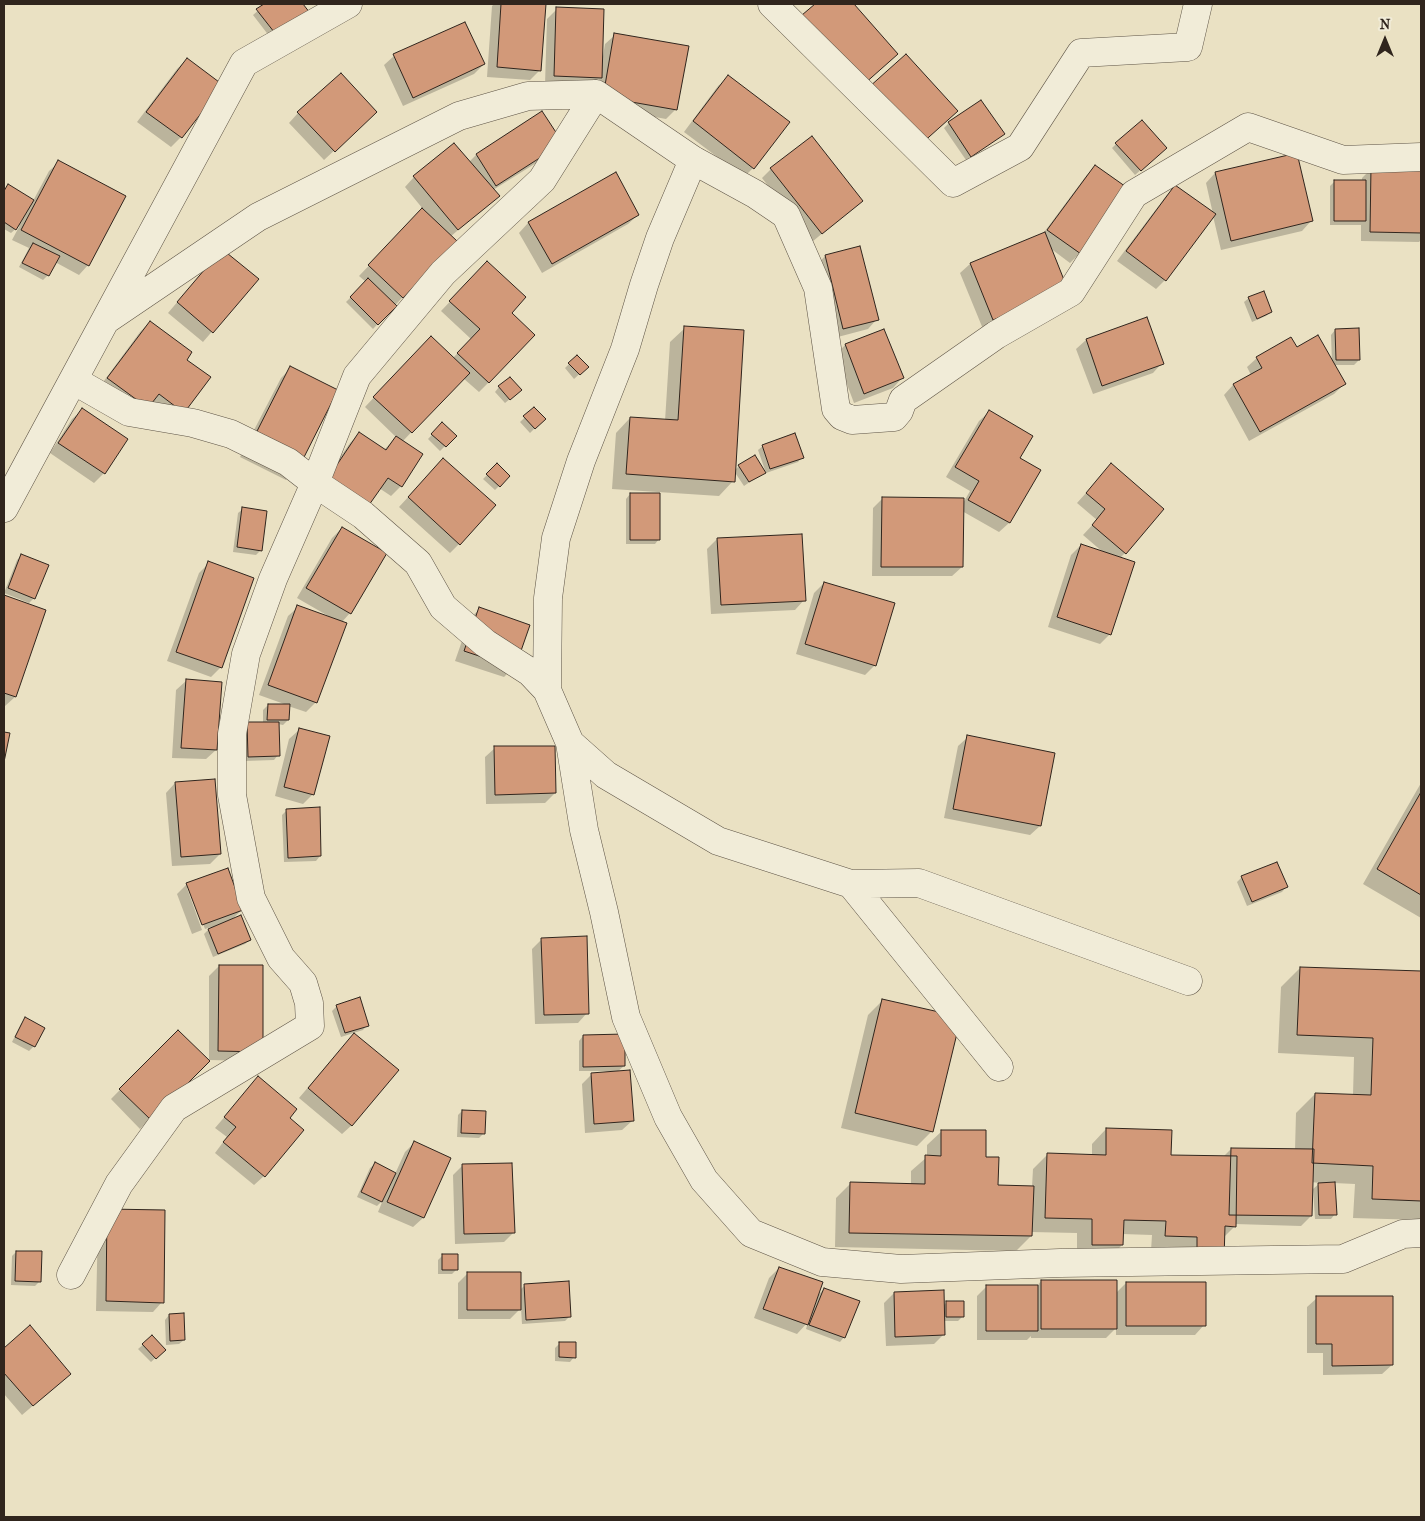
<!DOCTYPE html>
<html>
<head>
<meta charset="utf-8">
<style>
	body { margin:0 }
	#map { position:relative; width:1425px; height:1521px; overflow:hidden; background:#eae1c3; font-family:"IM FELL French Canon",serif }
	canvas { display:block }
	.frame { position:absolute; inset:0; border:5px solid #30251d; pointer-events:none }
	.north { position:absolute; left:1360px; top:15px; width:50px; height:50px; -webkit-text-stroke:4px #f1ecd8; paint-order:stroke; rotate:0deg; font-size:14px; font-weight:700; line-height:20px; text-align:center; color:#30251d }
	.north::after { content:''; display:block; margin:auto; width:18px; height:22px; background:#30251d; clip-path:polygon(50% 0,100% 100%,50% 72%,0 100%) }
</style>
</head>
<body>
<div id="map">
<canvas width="1425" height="1521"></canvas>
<div class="frame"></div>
<div class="north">N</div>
</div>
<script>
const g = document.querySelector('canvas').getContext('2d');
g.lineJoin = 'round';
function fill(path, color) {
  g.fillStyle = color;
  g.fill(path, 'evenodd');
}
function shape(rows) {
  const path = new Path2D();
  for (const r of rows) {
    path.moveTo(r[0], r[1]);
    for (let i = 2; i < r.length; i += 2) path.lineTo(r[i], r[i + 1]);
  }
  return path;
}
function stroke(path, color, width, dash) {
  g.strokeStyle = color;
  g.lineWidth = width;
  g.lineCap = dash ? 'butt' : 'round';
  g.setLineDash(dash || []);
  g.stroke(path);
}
fill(shape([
	[266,4,302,4,308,13,273,41,253,15],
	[494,4,545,4,540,70,530,80,487,77,492,6],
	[557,9,601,56,603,56,605,44,615,35,676,109,666,119,594,106,599,79,591,87,545,85,547,19],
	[394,56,484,64,474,74,403,106,384,65],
	[187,59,221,85,181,137,171,147,137,122,177,69],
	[728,77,753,168,744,177,684,132,718,86],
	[298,113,366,121,324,160,289,123],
	[542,113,552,153,493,190,498,196,450,237,455,241,373,329,346,302,366,282,359,276,423,209,405,187,414,177,469,162,476,155],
	[949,123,1003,134,966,160,944,128],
	[1116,144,1161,152,1135,175,1112,148],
	[59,162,88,265,79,275,55,262,48,275,43,280,19,267,29,248,12,240,20,225,11,233,4,229,4,190,8,186,33,201,49,171],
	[1095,166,1080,253,1070,263,1050,248,1067,289,983,329,960,273,970,264,1042,235,1086,176],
	[1372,168,1421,170,1421,240,1419,242,1361,241,1361,225,1330,225,1330,186,1335,181,1362,181,1362,178],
	[771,169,861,201,812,242,762,178],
	[1215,173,1311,221,1302,231,1221,250,1213,216,1165,280,1156,289,1117,261,1166,196,1175,186,1213,214,1206,183],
	[615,174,638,215,628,224,542,273,519,233,528,223],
	[825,256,877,319,868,329,834,338,816,266],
	[213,260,257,279,203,342,168,313],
	[487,263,510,313,489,382,479,392,463,378,402,442,401,486,391,496,379,488,319,488,350,443,359,434,384,450,396,437,365,407,421,347,453,358,471,339,441,311],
	[1249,298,1271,312,1266,316,1252,322,1244,302],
	[1146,318,1162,363,1153,373,1093,394,1076,349,1086,340],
	[150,322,185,360,183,412,137,417,98,389,140,332],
	[685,328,733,481,719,496,612,489,616,433,630,418,665,421,670,342],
	[883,330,902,378,893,388,854,403,836,355,845,345],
	[1335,330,1359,360,1354,365,1333,365,1344,384,1334,394,1249,441,1224,395,1233,385,1251,375,1247,367,1257,358,1297,349,1332,362,1331,335],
	[577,356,587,367,574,379,565,368],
	[291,368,296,470,286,480,240,457,281,378],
	[499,387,516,394,505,403,495,392],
	[534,409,544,419,530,433,520,422],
	[82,410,104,473,94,483,50,453,72,419],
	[989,412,1019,458,1040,470,1009,523,999,532,962,511,962,567,952,576,872,576,873,508,883,498,962,505,970,491,946,477,979,421],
	[442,424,455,436,440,451,428,439],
	[763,446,802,457,798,462,766,473,758,450],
	[497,465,509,476,495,490,483,479],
	[1111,465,1125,553,1120,558,1110,634,1100,644,1048,627,1071,555,1081,545,1104,553,1083,535,1097,520,1077,503],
	[739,466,764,472,744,486,734,471],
	[434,469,459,544,450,553,399,507],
	[630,494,659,539,655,544,626,544,626,499],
	[243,509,260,551,256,555,233,552,238,513],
	[342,528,350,613,341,623,316,702,306,712,288,706,288,720,283,725,278,724,278,755,274,760,244,761,243,728,263,723,263,710,268,705,287,705,259,695,288,616,298,607,330,617,297,598,332,538],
	[717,539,804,600,795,610,711,614,707,549],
	[22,555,34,598,29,603,4,593,17,560],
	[209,563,221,667,211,677,167,661,199,573],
	[824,583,875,665,865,675,796,654,814,593],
	[4,597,45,611,15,697,5,706,4,706],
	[480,609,513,668,504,677,455,661,470,618],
	[186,681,216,750,206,759,172,758,176,690],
	[299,730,313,794,303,804,275,796,289,739],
	[968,737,1040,826,1030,835,944,818,958,746],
	[495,748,555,793,545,803,486,804,485,757],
	[175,783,220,854,210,864,172,866,166,793],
	[1421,783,1421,918,1363,884],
	[287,810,320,856,316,861,284,862,282,815],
	[1242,877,1286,887,1282,892,1247,906,1237,882],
	[187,884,242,910,230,921,250,940,245,944,213,957,204,934,211,927,205,929,189,888,187,888,202,930,192,934,177,894],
	[542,939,587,1013,578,1023,535,1024,532,949],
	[219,966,252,1061,209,1060,209,976],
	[1300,968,1421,973,1421,1220,1353,1218,1355,1184,1334,1183,1335,1214,1331,1219,1315,1219,1313,1189,1320,1183,1311,1182,1311,1216,1301,1226,1235,1224,1235,1226,1223,1238,1223,1260,1151,1251,1152,1235,1122,1234,1122,1245,1107,1260,1077,1259,1077,1233,1031,1232,1031,1236,1016,1251,835,1247,836,1198,850,1184,911,1185,911,1171,927,1157,927,1145,942,1131,985,1158,997,1186,1032,1187,1033,1169,1047,1155,1092,1156,1092,1144,1106,1129,1170,1156,1223,1157,1231,1149,1295,1150,1296,1113,1315,1094,1353,1095,1354,1057,1278,1053,1281,987],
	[883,1000,932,1131,917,1146,841,1128,868,1015],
	[337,1006,367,1025,363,1030,341,1037,332,1011],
	[26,1019,34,1046,29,1051,12,1042,21,1024],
	[178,1031,208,1061,140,1129,111,1099],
	[583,1036,624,1066,617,1072,632,1121,622,1130,585,1133,582,1084,592,1074,610,1073,610,1071,579,1071,579,1041],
	[345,1044,352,1125,342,1134,299,1098],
	[258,1078,288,1118,264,1176,254,1185,215,1153,227,1137,215,1128],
	[462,1111,484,1133,479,1138,457,1137,458,1115],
	[414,1143,450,1158,423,1218,413,1227,378,1212,383,1200,377,1206,357,1197,370,1168,375,1164,395,1174,405,1152],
	[462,1166,513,1233,504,1242,455,1244,453,1175],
	[98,1220,162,1302,153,1312,96,1311],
	[16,1252,40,1281,35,1286,11,1285,12,1256],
	[443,1255,457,1269,452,1274,438,1274,438,1260],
	[779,1268,816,1297,824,1289,844,1337,840,1342,806,1329,808,1322,797,1334,754,1318,769,1278],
	[468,1273,520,1290,525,1285,570,1316,565,1321,522,1324,521,1308,510,1319,458,1319,458,1283],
	[1041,1281,1115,1294,1126,1283,1204,1325,1195,1335,1116,1335,1116,1328,1106,1338,1031,1338,1031,1336,1027,1340,977,1340,977,1296,987,1286,1037,1286],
	[894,1293,943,1306,947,1302,963,1316,958,1321,943,1321,944,1334,934,1344,886,1346,884,1303],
	[1317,1298,1392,1365,1382,1374,1323,1375,1323,1353,1307,1353,1307,1307],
	[169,1315,184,1340,179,1344,166,1345,165,1320],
	[30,1327,70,1374,22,1415,4,1394,4,1349],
	[152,1337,164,1350,151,1362,138,1349],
	[560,1343,574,1357,570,1362,555,1361,555,1348]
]), '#0003');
const building = shape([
	[264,4,303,4,310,13,278,37,256,9,264,4],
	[501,4,546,4,541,71,497,67,501,4],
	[815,4,854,4,898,54,863,85,802,15,815,4],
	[556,7,604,9,602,78,554,76,556,7],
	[465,22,485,64,413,98,393,54,465,22],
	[614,33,689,46,677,110,603,97,614,33],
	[906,54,958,111,920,145,868,88,906,54],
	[187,58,223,85,182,138,146,112,187,58],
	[341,73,377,112,335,152,297,112,341,73],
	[728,75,790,122,754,169,693,121,728,75],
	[981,100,1005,134,971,157,948,122,981,100],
	[542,111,563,143,496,186,476,154,542,111],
	[1142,120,1167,148,1141,171,1115,143,1142,120],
	[812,136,863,201,822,234,770,168,812,136],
	[454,143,500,196,458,230,413,176,454,143],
	[1297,153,1313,221,1231,241,1215,172,1297,153],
	[58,160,126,196,89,266,21,230,58,160],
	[1095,165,1129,189,1081,254,1047,230,1095,165],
	[1371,167,1421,169,1421,233,1370,232,1371,167],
	[616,172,639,215,552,264,528,222,616,172],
	[1334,180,1366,180,1366,221,1334,221,1334,180],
	[8,184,34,200,16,230,4,222,4,191,8,184],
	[1175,185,1216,214,1166,281,1126,251,1175,185],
	[422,208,457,241,403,298,368,265,422,208],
	[1045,232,1068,290,993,320,970,263,1045,232],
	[33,243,60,256,49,276,22,263,33,243],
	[860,246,879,320,843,329,825,255,860,246],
	[222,249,259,279,213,333,177,302,222,249],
	[487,261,526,297,512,313,535,335,489,383,457,353,480,329,449,301,487,261],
	[368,278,397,306,378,325,350,297,368,278],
	[1264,291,1272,312,1257,319,1248,297,1264,291],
	[1147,317,1164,364,1102,386,1086,339,1147,317],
	[150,321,192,352,187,360,211,377,184,413,159,394,148,408,107,378,150,321],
	[684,326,744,330,735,482,626,474,630,417,678,420,684,326],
	[1359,328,1360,360,1336,360,1335,329,1359,328],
	[884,329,904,378,864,394,845,344,884,329],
	[1318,335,1346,384,1260,432,1233,384,1262,368,1256,357,1291,337,1297,347,1318,335],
	[431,336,470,373,412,433,373,397,431,336],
	[577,355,589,367,580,375,568,363,577,355],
	[290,366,338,390,297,471,249,447,290,366],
	[510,377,522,390,510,400,498,386,510,377],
	[534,407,546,419,535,429,523,416,534,407],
	[82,408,128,439,105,474,58,443,82,408],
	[989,410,1033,436,1020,458,1041,470,1010,523,968,500,979,481,955,467,989,410],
	[442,422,457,436,446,447,431,434,442,422],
	[359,432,386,450,396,436,423,454,402,487,388,478,369,505,328,478,359,432],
	[795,433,804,458,770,469,762,445,795,433],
	[755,455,766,473,749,482,738,465,755,455],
	[443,458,496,505,460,545,408,497,443,458],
	[497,463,510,476,500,487,486,474,497,463],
	[1111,463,1164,509,1126,554,1092,525,1105,509,1086,493,1111,463],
	[630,493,660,493,660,540,630,540,630,493],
	[882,497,964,498,963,567,881,567,882,497],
	[242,507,267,511,262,551,237,547,242,507],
	[342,527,387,553,351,614,306,588,342,527],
	[802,534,806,601,721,605,717,538,802,534],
	[1081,544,1135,562,1111,635,1057,617,1081,544],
	[21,554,49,565,35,599,8,588,21,554],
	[208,561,254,578,222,668,176,652,208,561],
	[824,582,895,603,876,666,805,644,824,582],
	[4,595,46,610,16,697,4,693,4,595],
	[297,605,347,623,317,703,268,685,297,605],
	[479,607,530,625,515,668,464,651,479,607],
	[186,679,222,682,217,750,181,748,186,679],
	[268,704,290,704,289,720,267,720,268,704],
	[247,722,279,722,280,756,248,757,247,722],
	[299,728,330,736,314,795,284,787,299,728],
	[4,732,10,733,4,762,4,732],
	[967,735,1055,753,1041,826,953,809,967,735],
	[494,746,555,746,556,793,495,795,494,746],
	[215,779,221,854,181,857,175,782,215,779],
	[1421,792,1421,895,1377,869,1421,792],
	[320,807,321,856,288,858,286,809,320,807],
	[1277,862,1288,887,1252,902,1241,876,1277,862],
	[228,868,243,910,202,925,186,883,228,868],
	[241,915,251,940,218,954,208,929,241,915],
	[587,936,589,1014,544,1015,541,938,587,936],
	[219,965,263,965,263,1052,218,1051,219,965],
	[1300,967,1421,971,1421,1201,1372,1199,1373,1166,1312,1163,1315,1093,1371,1095,1373,1038,1297,1035,1300,967],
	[360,997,369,1026,345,1033,336,1005,360,997],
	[882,999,961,1017,933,1132,855,1113,882,999],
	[25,1017,45,1028,35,1047,15,1037,25,1017],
	[178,1030,210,1061,151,1120,119,1089,178,1030],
	[354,1033,399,1070,352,1126,308,1088,354,1033],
	[625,1034,625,1066,583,1067,583,1035,625,1034],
	[630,1070,634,1121,594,1124,591,1073,630,1070],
	[258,1076,297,1109,290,1118,304,1130,265,1177,223,1142,236,1127,224,1117,258,1076],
	[462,1110,486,1111,485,1134,461,1133,462,1110],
	[1106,1128,1172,1130,1171,1155,1237,1156,1236,1227,1225,1226,1224,1260,1197,1260,1197,1237,1165,1236,1166,1221,1124,1220,1123,1245,1092,1245,1092,1219,1045,1218,1047,1153,1106,1155,1106,1128],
	[941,1130,986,1130,986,1157,999,1157,998,1185,1034,1186,1032,1236,849,1233,850,1182,925,1184,925,1155,941,1156,941,1130],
	[414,1141,451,1158,424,1218,387,1202,414,1141],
	[1231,1148,1314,1149,1312,1216,1229,1215,1231,1148],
	[375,1162,396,1173,382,1202,361,1192,375,1162],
	[512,1163,515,1233,464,1234,462,1164,512,1163],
	[1335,1182,1337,1215,1319,1215,1318,1183,1335,1182],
	[107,1209,165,1210,164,1303,106,1301,107,1209],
	[16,1251,42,1251,41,1282,15,1281,16,1251],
	[442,1254,458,1254,458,1270,442,1270,442,1254],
	[779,1267,823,1282,808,1325,763,1309,779,1267],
	[467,1272,521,1272,521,1310,467,1310,467,1272],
	[1041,1280,1117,1280,1117,1329,1041,1329,1041,1280],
	[569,1281,571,1317,526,1320,524,1284,569,1281],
	[1126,1282,1206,1282,1206,1326,1126,1326,1126,1282],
	[986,1285,1038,1285,1038,1331,986,1331,986,1285],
	[824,1288,860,1301,845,1338,809,1325,824,1288],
	[944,1290,945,1335,895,1337,894,1292,944,1290],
	[1316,1296,1393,1296,1393,1365,1332,1366,1332,1344,1316,1344,1316,1296],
	[946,1301,964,1301,964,1317,946,1317,946,1301],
	[184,1313,185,1340,170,1341,169,1314,184,1313],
	[30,1325,71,1374,33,1406,4,1373,4,1348,30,1325],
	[152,1335,166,1350,156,1359,142,1344,152,1335],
	[559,1342,576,1342,576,1358,559,1357,559,1342]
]);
fill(building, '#d29979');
stroke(building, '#30251d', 1);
const street = shape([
	[772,4,953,183,1020,147,1081,53,1188,47,1198,4],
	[106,320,258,217,459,116,528,96,596,94,693,160,755,194,786,215,818,288,836,409,842,416,852,420,894,417,899,411,903,400,996,335,1071,292,1134,194,1248,127,1343,160,1421,157],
	[73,380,129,412,193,423,231,434,288,462,315,483,363,515,418,563,443,607,485,643,530,672,547,690,570,743,606,775,718,841,851,884,999,1067],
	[4,508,244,63,348,4],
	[547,690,548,598,556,538,581,461,625,349,644,285,660,238,693,160],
	[570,743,584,830,604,912,626,1017,668,1117,704,1180,751,1233,822,1262,901,1269,1060,1263,1343,1259,1403,1234,1421,1233],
	[851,884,919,883,1188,981],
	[71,1275,119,1184,174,1108,310,1026,309,1003,303,983,281,958,251,898,232,795,232,734,246,654,273,579,315,483,357,376,443,273,542,180,596,94]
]);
stroke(street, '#5e5446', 29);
stroke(street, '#f1ecd8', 28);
</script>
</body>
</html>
